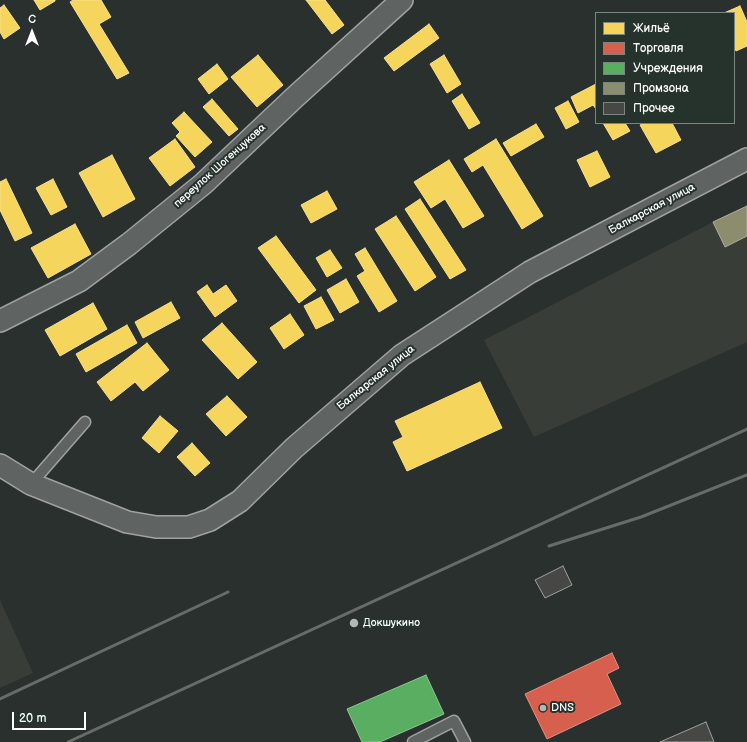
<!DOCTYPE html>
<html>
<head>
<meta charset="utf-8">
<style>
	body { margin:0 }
	#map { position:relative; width:747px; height:742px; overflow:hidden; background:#29302d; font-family:"Balsamiq Sans",sans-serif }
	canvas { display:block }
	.legend { position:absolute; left:595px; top:12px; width:140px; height:112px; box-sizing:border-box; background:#26332d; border:1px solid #7d8581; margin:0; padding:5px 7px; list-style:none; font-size:12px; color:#fff }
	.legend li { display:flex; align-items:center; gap:8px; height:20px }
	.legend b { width:20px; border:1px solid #7d8581 }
	.north { position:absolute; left:12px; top:12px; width:40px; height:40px; -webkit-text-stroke:3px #26332d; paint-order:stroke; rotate:0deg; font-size:11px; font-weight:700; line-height:16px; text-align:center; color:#fff }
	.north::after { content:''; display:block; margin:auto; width:14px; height:18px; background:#fff; clip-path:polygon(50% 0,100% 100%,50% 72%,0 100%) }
	.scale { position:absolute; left:12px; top:712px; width:74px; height:18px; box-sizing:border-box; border:2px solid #fff; border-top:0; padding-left:5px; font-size:12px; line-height:14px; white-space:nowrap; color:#fff; -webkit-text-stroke:3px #26332d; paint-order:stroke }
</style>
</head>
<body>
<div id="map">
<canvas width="747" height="742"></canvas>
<ul class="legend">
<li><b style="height:11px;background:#f6d55c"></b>Жильё</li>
<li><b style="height:11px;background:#d6604d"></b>Торговля</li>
<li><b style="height:11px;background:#5aae61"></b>Учреждения</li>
<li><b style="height:11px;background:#8c8c6e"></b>Промзона</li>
<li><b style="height:11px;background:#474845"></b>Прочее</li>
</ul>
<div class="north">С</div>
<div class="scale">20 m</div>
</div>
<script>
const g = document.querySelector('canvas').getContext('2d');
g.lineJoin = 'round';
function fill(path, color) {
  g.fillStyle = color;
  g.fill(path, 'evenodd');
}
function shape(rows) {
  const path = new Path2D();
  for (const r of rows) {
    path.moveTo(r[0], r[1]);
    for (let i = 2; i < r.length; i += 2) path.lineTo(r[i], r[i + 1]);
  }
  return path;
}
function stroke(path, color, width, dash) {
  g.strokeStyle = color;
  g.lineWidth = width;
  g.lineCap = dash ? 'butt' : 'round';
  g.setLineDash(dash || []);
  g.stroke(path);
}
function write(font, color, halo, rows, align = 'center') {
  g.font = font + ' "Balsamiq Sans",sans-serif';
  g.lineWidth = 4;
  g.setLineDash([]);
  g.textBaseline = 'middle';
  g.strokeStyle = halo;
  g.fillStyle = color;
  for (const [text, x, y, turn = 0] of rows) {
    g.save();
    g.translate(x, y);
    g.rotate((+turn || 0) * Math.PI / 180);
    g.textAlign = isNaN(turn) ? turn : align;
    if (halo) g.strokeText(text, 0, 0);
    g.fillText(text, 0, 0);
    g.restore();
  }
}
fill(shape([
	[747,206,747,342,534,437,484,340,713,222],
	[0,600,33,673,0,688]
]), '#383e37');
const homes = shape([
	[34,0,55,0,55,1,40,10,34,0],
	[73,0,101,0,111,17,99,24,129,73,117,79,70,2,73,0],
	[306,0,325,0,344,25,332,34,306,0],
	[4,5,20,28,4,39,0,32,0,8,4,5],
	[740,6,747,22,747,46,736,51,734,47,734,13,724,13,740,6],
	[429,24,439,38,394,71,384,58,429,24],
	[258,55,283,85,257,107,231,77,258,55],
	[444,55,461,84,447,93,430,64,444,55],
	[217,64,228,79,209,94,198,79,217,64],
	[596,84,596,109,593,105,578,113,571,97,596,84],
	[462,94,480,123,469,129,452,101,462,94],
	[212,99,238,129,229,136,203,107,212,99],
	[568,101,579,122,566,129,555,108,568,101],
	[184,112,212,142,195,157,176,136,180,132,172,123,184,112],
	[603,123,625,123,630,131,613,140,603,123],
	[644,123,672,123,681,140,656,153,640,125,644,123],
	[536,124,544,137,511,156,503,143,536,124],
	[175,139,195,167,170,186,149,158,175,139],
	[496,139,543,216,522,229,483,165,472,172,464,159,496,139],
	[597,151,610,177,590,187,577,160,597,151],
	[112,155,135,199,103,217,79,173,112,155],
	[449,160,484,216,463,228,445,199,431,208,414,182,449,160],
	[6,179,32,233,15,241,0,210,0,182,6,179],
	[53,179,67,207,51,215,36,188,53,179],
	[327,191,337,209,311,223,301,205,327,191],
	[420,199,466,270,450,279,405,209,420,199],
	[396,216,436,277,415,291,375,229,396,216],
	[75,224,91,254,48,278,31,248,75,224],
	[276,236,316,290,299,303,258,248,276,236],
	[365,248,397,301,379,312,357,276,365,271,355,254,365,248],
	[330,250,342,268,327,277,316,258,330,250],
	[346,279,359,302,340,313,327,290,346,279],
	[207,285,213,294,226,285,237,301,215,317,197,292,207,285],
	[321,297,334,320,316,329,304,306,321,297],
	[171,302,180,318,143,338,135,322,171,302],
	[93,303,107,329,60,356,45,330,93,303],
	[290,314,304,335,284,349,270,328,290,314],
	[222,323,257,362,238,379,202,340,222,323],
	[127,325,137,343,86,372,76,354,127,325],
	[147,343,169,370,143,391,135,382,111,401,97,382,147,343],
	[480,382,502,428,407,471,393,442,403,437,395,421,480,382],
	[227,396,247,417,226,436,206,414,227,396],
	[160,416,178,431,159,453,142,438,160,416],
	[192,443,210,463,195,476,177,457,192,443]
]);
fill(homes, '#f6d55c');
stroke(homes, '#f9e28d', 1);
const shops = shape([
	[612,653,619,668,607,674,621,704,547,739,525,694,612,653]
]);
fill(shops, '#d6604d');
stroke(shops, '#e29082', 1);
const public = shape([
	[426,675,444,714,380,742,362,742,347,709,426,675]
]);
fill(public, '#5aae61');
stroke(public, '#8cc690', 1);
const industry = shape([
	[747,206,747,236,725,247,713,222,747,206]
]);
fill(industry, '#8c8c6e');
stroke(industry, '#aeae9a', 1);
const building = shape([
	[563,566,572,585,545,598,535,580,563,566],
	[706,722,714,742,660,742,706,722]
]);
fill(building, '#474845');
stroke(building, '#9fa2a0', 1);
const service = shape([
	[31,484,85,422],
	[413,742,454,721,465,742]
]);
const minor = shape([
	[0,321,79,281,129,244,203,184,295,97,402,0],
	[0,465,31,484,127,522,156,527,189,527,210,520,240,501,294,448,402,355,530,272,747,159]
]);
stroke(service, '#9fa2a0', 13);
stroke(minor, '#9fa2a0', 24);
stroke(service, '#5f6362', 10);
stroke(minor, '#5f6362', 21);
stroke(shape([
	[549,546,641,517,747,475],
	[0,699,228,592],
	[68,742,747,429]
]), '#686c69', 3);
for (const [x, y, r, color] of [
	[354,623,5,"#b4b7b6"],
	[543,708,4,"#b4b7b6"]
]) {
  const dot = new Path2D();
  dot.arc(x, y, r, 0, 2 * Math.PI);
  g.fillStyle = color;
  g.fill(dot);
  stroke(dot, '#26332d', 1.5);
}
write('11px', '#fff', '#26332d', [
	["переулок Шогенцукова",220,166,-42],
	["Балкарская улица",652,209,-28],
	["Балкарская улица",376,378,-39]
]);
write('11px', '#fff', '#26332d', [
	["Докшукино",363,623],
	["DNS",551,708]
], 'left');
</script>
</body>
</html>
